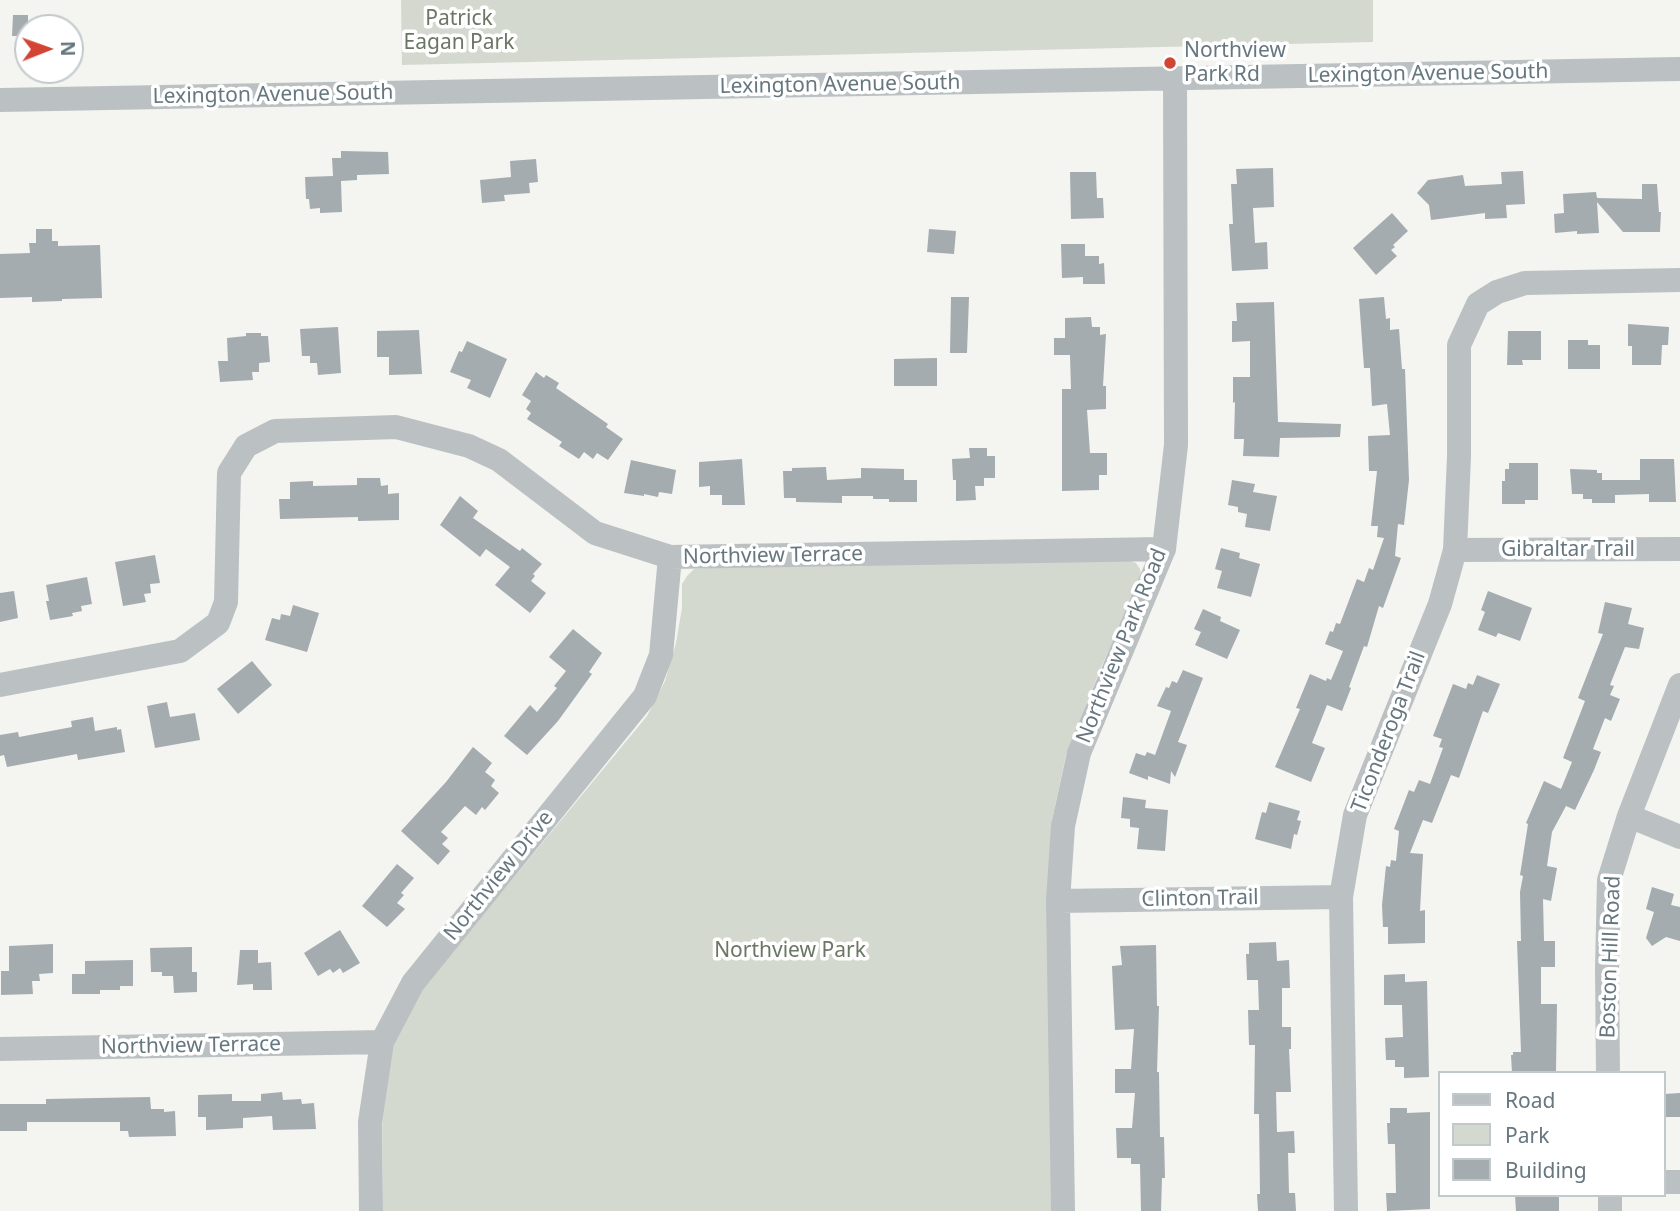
<!DOCTYPE html>
<html>
<head>
<meta charset="utf-8">
<style>
	body { margin:0 }
	#map { position:relative; width:1680px; height:1211px; overflow:hidden; background:#f4f4f1; font-family:"Noto Sans",sans-serif }
	canvas { display:block }
	.legend { position:absolute; left:1438px; top:1071px; width:228px; height:126px; box-sizing:border-box; background:#fff; border:2px solid #c2c9cc; margin:0; padding:9px 12px; list-style:none; font-size:21px; color:#66777f }
	.legend li { display:flex; align-items:center; gap:14px; height:35px }
	.legend b { width:35px; border:2px solid #c2c9cc }
	.north { position:absolute; left:14px; top:14px; width:70px; height:70px; box-sizing:border-box; background:#fff; border:2px solid #c2c9cc; border-radius:50%; rotate:89deg; font-size:19px; font-weight:700; line-height:28px; text-align:center; color:#66777f }
	.north::after { content:''; display:block; margin:auto; width:24px; height:32px; background:#d24433; clip-path:polygon(50% 0,100% 100%,50% 72%,0 100%) }
</style>
</head>
<body>
<div id="map">
<canvas width="1680" height="1211"></canvas>
<ul class="legend">
<li><b style="height:9px;background:#bbc0c2"></b>Road</li>
<li><b style="height:19px;background:#d4d9d0"></b>Park</li>
<li><b style="height:19px;background:#a4acaf"></b>Building</li>
</ul>
<div class="north">N</div>
</div>
<script>
const g = document.querySelector('canvas').getContext('2d');
g.lineJoin = 'round';
function fill(path, color) {
  g.fillStyle = color;
  g.fill(path, 'evenodd');
}
function shape(rows) {
  const path = new Path2D();
  for (const r of rows) {
    path.moveTo(r[0], r[1]);
    for (let i = 2; i < r.length; i += 2) path.lineTo(r[i], r[i + 1]);
  }
  return path;
}
function stroke(path, color, width, dash) {
  g.strokeStyle = color;
  g.lineWidth = width;
  g.lineCap = dash ? 'butt' : 'round';
  g.setLineDash(dash || []);
  g.stroke(path);
}
function write(font, color, halo, rows, align = 'center') {
  g.font = font + ' "Noto Sans",sans-serif';
  g.lineWidth = 7;
  g.setLineDash([]);
  g.textBaseline = 'middle';
  g.strokeStyle = halo;
  g.fillStyle = color;
  for (const [text, x, y, turn = 0] of rows) {
    g.save();
    g.translate(x, y);
    g.rotate((+turn || 0) * Math.PI / 180);
    g.textAlign = isNaN(turn) ? turn : align;
    if (halo) g.strokeText(text, 0, 0);
    g.fillText(text, 0, 0);
    g.restore();
  }
}
fill(shape([
	[401,0,1373,0,1373,42,402,65],
	[1128,560,1136,563,1140,569,1142,578,1102,665,1066,755,1052,820,1049,921,1053,1211,383,1211,382,1096,386,1065,400,1025,416,996,647,716,665,681,676,643,682,608,682,584,687,576,694,569,708,568]
]), '#d4d9d0');
fill(shape([
	[13,15,28,15,28,36,12,36],
	[341,151,388,152,389,174,357,175,357,180,341,181,342,212,320,213,320,208,310,209,309,199,306,199,305,177,333,176,332,158,341,158],
	[536,159,538,182,529,183,530,193,504,195,505,201,482,203,480,180,511,177,510,161],
	[1273,168,1274,207,1253,208,1255,243,1267,242,1268,269,1232,271,1229,224,1233,224,1231,184,1237,184,1236,169],
	[1523,171,1525,204,1506,205,1507,218,1485,219,1485,213,1431,220,1429,205,1417,193,1428,180,1463,175,1465,186,1502,184,1501,172],
	[1070,172,1096,172,1097,198,1103,198,1104,218,1071,219],
	[1642,184,1657,184,1659,212,1661,212,1660,232,1623,232,1597,202,1599,233,1577,234,1577,231,1555,233,1554,214,1564,213,1563,194,1596,192,1597,198,1642,199],
	[1392,213,1408,231,1393,245,1395,247,1391,250,1397,256,1376,275,1353,248],
	[36,229,52,229,52,241,58,241,58,246,100,245,102,298,62,299,62,301,32,302,32,297,0,298,0,254,30,253,29,243,36,243],
	[929,229,956,231,954,254,927,252],
	[1061,244,1085,244,1085,256,1099,256,1099,264,1104,263,1105,284,1083,284,1083,277,1062,278],
	[951,297,969,297,967,353,950,353],
	[1384,297,1386,319,1390,318,1390,330,1399,329,1402,369,1405,369,1409,480,1404,525,1398,524,1395,556,1401,558,1383,608,1379,606,1367,647,1364,646,1349,687,1351,688,1342,711,1327,705,1312,743,1325,748,1311,782,1275,767,1300,709,1296,708,1310,674,1326,681,1327,678,1331,680,1343,651,1325,644,1330,631,1333,632,1336,623,1340,624,1357,579,1364,582,1369,568,1373,570,1384,538,1377,537,1378,526,1371,526,1377,471,1369,471,1368,436,1390,435,1387,404,1372,406,1370,368,1364,368,1359,299],
	[1274,302,1278,422,1341,424,1340,437,1280,438,1279,457,1243,456,1244,439,1234,439,1235,402,1233,403,1233,377,1250,377,1250,341,1232,342,1232,321,1237,321,1236,303],
	[1091,317,1092,327,1100,327,1100,335,1106,334,1103,386,1106,386,1106,409,1087,410,1090,453,1107,453,1107,475,1099,475,1099,490,1062,491,1062,389,1071,389,1070,355,1054,355,1054,338,1065,338,1065,318],
	[1628,324,1669,327,1668,345,1662,345,1661,365,1632,365,1632,346,1628,346],
	[338,327,341,373,318,375,317,363,310,363,310,356,302,356,300,329],
	[419,330,422,374,389,375,389,357,377,357,377,331],
	[1508,331,1541,331,1541,360,1522,360,1523,365,1507,365],
	[246,333,261,333,261,336,268,336,270,362,259,363,259,372,252,372,253,380,220,382,218,361,228,361,227,338,246,336],
	[1568,340,1588,340,1588,345,1600,345,1600,369,1568,369],
	[467,341,507,359,490,398,467,388,471,380,450,372,459,351,462,352],
	[937,358,937,386,894,386,894,359],
	[536,372,544,378,546,375,559,383,556,388,608,424,606,427,623,439,608,460,597,453,593,459,584,452,579,459,559,446,562,442,527,419,531,413,526,409,531,401,522,395],
	[969,448,987,448,987,456,995,456,995,478,984,478,984,486,975,486,976,500,956,501,956,480,953,480,952,459,970,458],
	[742,459,745,505,722,505,722,495,710,495,710,486,699,487,699,462],
	[1640,459,1674,459,1676,502,1649,502,1649,494,1615,495,1615,503,1592,503,1592,499,1583,499,1583,494,1572,494,1570,469,1597,470,1597,473,1602,473,1602,480,1640,480],
	[631,460,676,470,672,494,659,492,658,497,644,494,644,496,624,493],
	[1509,463,1538,463,1538,500,1525,500,1525,504,1502,504,1502,481,1505,481,1505,469,1509,469],
	[826,467,827,480,861,478,861,468,904,469,904,480,917,480,917,502,889,502,889,499,873,499,873,496,842,496,842,503,796,502,796,498,784,498,783,471,792,471,792,468],
	[357,478,380,478,381,486,388,485,388,494,399,493,399,520,358,521,358,517,280,519,279,499,290,499,290,482,313,481,313,486,357,485],
	[1232,480,1255,484,1253,492,1277,496,1270,531,1245,527,1247,514,1238,512,1238,507,1228,505],
	[460,496,478,511,473,518,520,551,522,548,542,564,533,574,535,576,531,581,546,593,530,613,495,585,510,567,486,549,480,557,440,525],
	[1221,548,1240,553,1239,558,1260,564,1251,597,1217,588,1222,571,1215,569],
	[155,555,160,583,150,584,151,593,144,594,146,602,123,606,115,562],
	[87,577,92,604,81,606,82,611,72,613,73,616,50,620,46,601,49,601,46,585],
	[14,591,18,618,0,622,0,593],
	[1488,591,1532,608,1520,641,1498,633,1496,637,1478,630,1485,612,1481,610],
	[1605,602,1632,608,1628,624,1644,628,1639,649,1625,647,1610,685,1614,686,1610,695,1620,699,1611,721,1605,718,1593,749,1601,752,1594,770,1575,810,1566,806,1552,832,1547,866,1557,868,1551,901,1543,899,1544,941,1555,941,1555,967,1541,967,1541,1004,1557,1004,1556,1071,1539,1071,1539,1073,1512,1073,1511,1055,1513,1055,1513,1052,1521,1052,1517,941,1521,941,1520,892,1523,876,1520,875,1528,824,1526,823,1544,781,1561,789,1572,762,1563,758,1585,701,1578,698,1603,634,1598,633],
	[293,605,319,613,307,652,265,640,272,618,280,620,281,614,290,616],
	[1203,609,1221,617,1220,621,1240,630,1227,659,1195,645,1201,632,1194,629],
	[573,629,602,653,589,672,592,674,558,721,527,755,504,736,530,705,537,712,557,688,554,686,566,671,549,657],
	[252,661,272,685,238,714,217,689],
	[1183,670,1203,678,1178,742,1187,745,1175,777,1171,771,1170,784,1148,776,1148,780,1129,773,1136,753,1145,756,1147,752,1155,755,1171,711,1157,706,1166,687,1169,688,1172,681,1177,683],
	[1477,675,1500,684,1488,713,1483,711,1459,778,1451,775,1432,823,1423,820,1410,853,1423,854,1420,911,1425,910,1425,943,1388,944,1388,927,1383,927,1382,905,1386,866,1390,867,1391,860,1396,861,1399,831,1394,829,1409,790,1414,792,1419,780,1430,784,1443,748,1439,747,1442,739,1433,736,1453,684,1466,689,1468,683,1473,685],
	[167,702,170,717,195,713,200,740,155,748,147,706],
	[93,717,95,731,117,727,117,730,121,729,125,752,78,760,77,754,7,767,4,755,0,756,0,735,18,732,19,737,72,727,71,721],
	[473,747,492,763,485,772,495,780,491,786,499,793,485,810,482,807,476,815,465,806,441,832,448,838,442,844,450,851,438,865,401,831,446,782],
	[1123,797,1146,800,1145,808,1168,810,1165,851,1137,849,1139,828,1130,827,1130,819,1121,818],
	[1269,802,1300,811,1297,820,1301,821,1297,835,1294,834,1291,849,1255,839,1262,812,1266,813],
	[397,864,414,878,401,893,404,895,397,903,405,909,387,927,362,906],
	[1652,887,1674,894,1671,905,1680,907,1680,941,1666,937,1652,946,1646,938,1654,912,1646,909],
	[340,930,360,963,343,973,340,968,333,973,330,969,318,976,304,953],
	[1276,942,1277,961,1289,960,1290,988,1282,988,1282,1027,1291,1027,1291,1049,1289,1049,1291,1092,1276,1092,1277,1132,1294,1131,1295,1153,1288,1153,1289,1193,1295,1193,1296,1211,1258,1211,1257,1194,1260,1194,1259,1114,1254,1114,1255,1045,1249,1045,1248,1010,1259,1010,1258,980,1247,980,1246,954,1249,954,1249,943],
	[53,944,53,973,39,974,40,981,32,981,33,994,1,995,1,971,9,971,9,946],
	[1156,945,1157,1006,1159,1006,1157,1072,1159,1072,1160,1137,1164,1137,1165,1178,1162,1178,1161,1211,1141,1211,1140,1164,1131,1164,1131,1158,1117,1158,1116,1128,1132,1128,1135,1093,1115,1093,1115,1069,1131,1069,1134,1029,1115,1030,1112,966,1122,965,1120,946],
	[192,947,192,972,197,972,197,992,174,993,173,976,162,976,162,972,151,972,150,948],
	[240,950,258,950,258,963,271,962,272,990,253,990,253,984,237,985],
	[133,960,133,986,120,986,120,990,100,990,100,994,72,994,72,974,85,974,85,961],
	[1405,974,1405,982,1427,981,1429,1077,1404,1078,1404,1067,1395,1067,1395,1060,1386,1060,1385,1038,1403,1037,1402,1005,1384,1005,1384,975],
	[282,1092,283,1100,301,1099,302,1104,314,1103,316,1129,273,1130,272,1116,243,1118,243,1128,206,1130,206,1117,198,1117,198,1095,232,1094,232,1101,261,1101,261,1094],
	[1680,1093,1680,1117,1664,1117,1664,1094],
	[150,1097,151,1109,164,1109,164,1112,175,1111,176,1136,129,1137,128,1131,120,1131,120,1122,27,1122,27,1131,0,1131,0,1104,46,1104,46,1099],
	[1390,1108,1407,1108,1407,1113,1430,1112,1430,1209,1387,1211,1386,1193,1396,1193,1395,1144,1388,1144,1387,1123,1390,1123],
	[1515,1195,1559,1195,1559,1211,1516,1211]
]), '#a4acaf');
stroke(shape([
	[0,100,1680,69],
	[1455,550,1680,549],
	[0,685,180,651,218,623,226,602,229,473,246,446,275,431,396,427,469,446,499,460,595,533,670,557,1164,549],
	[1629,816,1680,837],
	[1058,901,1341,897],
	[0,1049,382,1042],
	[1608,1073,1607,969,1609,880,1629,816,1680,685],
	[1664,1182,1680,1182],
	[1610,1195,1610,1211],
	[371,1211,370,1122,382,1042,413,983,645,696,661,655,670,557],
	[1063,1211,1058,901,1063,826,1079,753,1164,549,1176,445,1175,79],
	[1346,1211,1341,897,1355,815,1440,604,1455,550,1459,456,1459,345,1478,304,1497,292,1525,283,1680,280]
]), '#bbc0c2', 24);
for (const [x, y, r, color] of [
	[1170,63,7,"#d24433"]
]) {
  const dot = new Path2D();
  dot.arc(x, y, r, 0, 2 * Math.PI);
  g.fillStyle = color;
  g.fill(dot);
  stroke(dot, '#fff', 2.5);
}
write('21px', '#6a7764', '#fff', [
	["Patrick",459,19],
	["Eagan Park",459,43],
	["Northview Park",790,951]
]);
write('21px', '#66777f', '#fff', [
	["Northview",1184,51],
	["Park Rd",1184,75]
], 'left');
write('21px', '#66777f', '#fff', [
	["Lexington Avenue South",1428,74,-1],
	["Lexington Avenue South",840,85,-1],
	["Lexington Avenue South",273,95,-1],
	["Gibraltar Trail",1568,550],
	["Northview Terrace",773,556,-1],
	["Northview Park Road",1122,646,-68],
	["Ticonderoga Trail",1389,732,-69],
	["Northview Drive",499,876,-51],
	["Clinton Trail",1200,899,-1],
	["Boston Hill Road",1611,957,-88],
	["Northview Terrace",191,1046,-1]
]);
</script>
</body>
</html>
